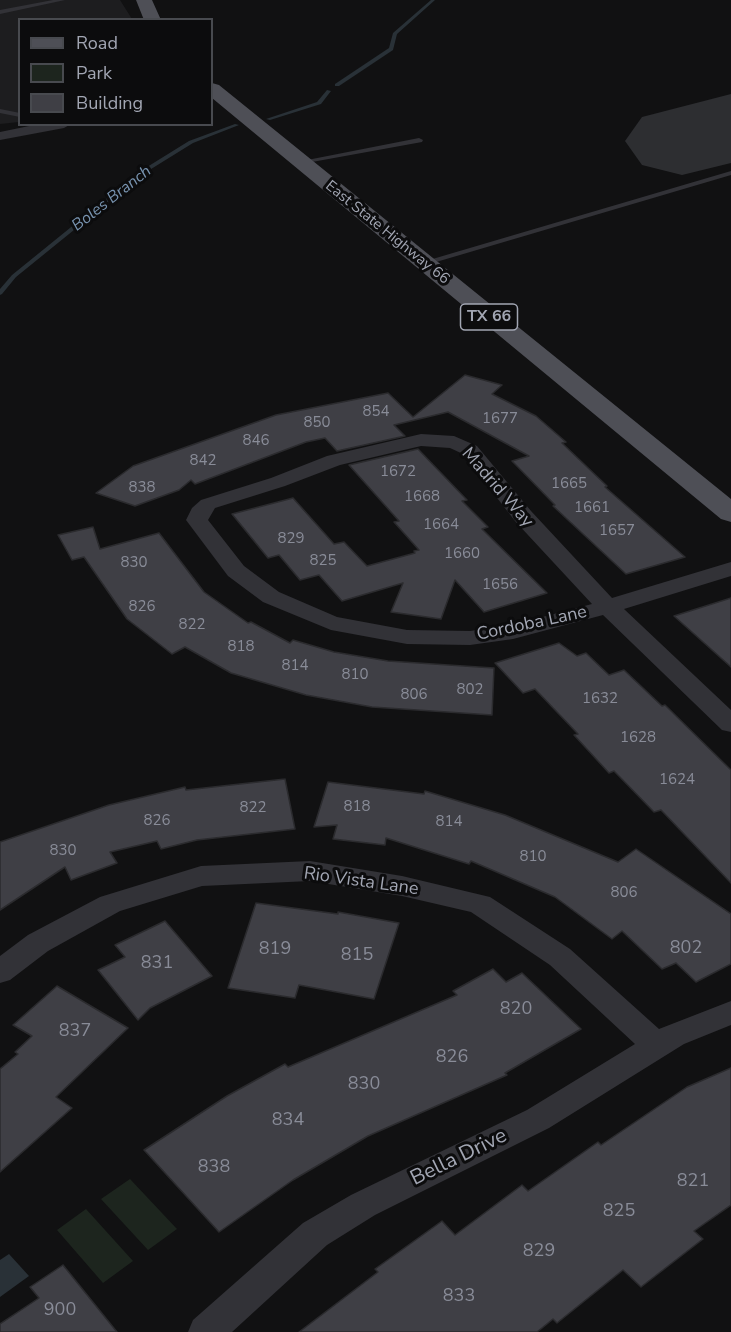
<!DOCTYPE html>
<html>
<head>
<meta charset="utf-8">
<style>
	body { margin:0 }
	#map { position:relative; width:731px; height:1332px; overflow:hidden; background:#111112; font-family:"Nunito Sans",sans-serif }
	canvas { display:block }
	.legend { position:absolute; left:18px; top:18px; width:195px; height:108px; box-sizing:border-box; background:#0c0c0d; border:2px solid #484a4f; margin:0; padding:8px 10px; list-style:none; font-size:18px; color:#a2a6b3 }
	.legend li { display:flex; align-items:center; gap:12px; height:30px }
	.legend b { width:30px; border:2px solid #484a4f }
</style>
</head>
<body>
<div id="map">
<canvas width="731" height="1332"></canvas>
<ul class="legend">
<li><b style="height:8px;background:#4e4f56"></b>Road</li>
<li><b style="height:16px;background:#1d251e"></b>Park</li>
<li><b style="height:16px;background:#3f3f45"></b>Building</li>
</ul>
</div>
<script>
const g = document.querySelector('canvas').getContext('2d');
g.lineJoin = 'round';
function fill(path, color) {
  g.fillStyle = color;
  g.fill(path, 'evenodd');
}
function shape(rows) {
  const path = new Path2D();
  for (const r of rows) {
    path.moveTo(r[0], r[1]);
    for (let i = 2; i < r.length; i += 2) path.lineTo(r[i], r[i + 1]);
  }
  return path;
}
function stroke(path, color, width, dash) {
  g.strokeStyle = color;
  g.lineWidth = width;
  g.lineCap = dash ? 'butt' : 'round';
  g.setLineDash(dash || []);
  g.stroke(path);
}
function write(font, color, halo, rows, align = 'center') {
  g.font = font + ' "Nunito Sans",sans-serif';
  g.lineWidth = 6;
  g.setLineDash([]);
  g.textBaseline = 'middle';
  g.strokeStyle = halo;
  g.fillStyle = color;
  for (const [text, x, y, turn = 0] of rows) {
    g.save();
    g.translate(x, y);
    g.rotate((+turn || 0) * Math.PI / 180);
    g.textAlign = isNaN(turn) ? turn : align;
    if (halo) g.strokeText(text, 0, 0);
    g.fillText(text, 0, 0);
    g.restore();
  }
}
fill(shape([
	[0,0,120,0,132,19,20,20,19,122,0,124]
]), '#1d1d1f');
fill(shape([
	[130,1179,177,1229,148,1250,101,1199],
	[86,1209,133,1261,103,1283,57,1230]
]), '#1d251e');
fill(shape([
	[9,1254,29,1276,0,1297,0,1260]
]), '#293137');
fill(shape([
	[431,0,435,0,397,34,393,50,339,86,335,86,335,84,389,48,393,33,431,0],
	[327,90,331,91,321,104,270,120,266,119,317,102,327,90],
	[235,124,239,125,193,143,143,174,16,277,2,294,0,295,0,289,12,275,139,172,189,141,235,124]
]), '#293137');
fill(shape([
	[731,94,731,163,682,175,642,165,625,141,642,117,731,94]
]), '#2d2e31');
const building = shape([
	[465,375,502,385,492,394,536,416,566,442,562,443,607,486,605,487,685,557,626,574,553,506,555,505,512,461,529,456,448,412,394,425,405,436,337,451,325,438,306,442,195,484,191,480,179,490,135,506,96,493,133,466,276,415,388,393,413,417,465,375],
	[418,449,467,500,462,501,488,527,482,529,547,593,484,612,455,580,441,619,391,612,403,583,342,601,319,575,300,580,279,555,268,558,232,514,293,498,334,544,344,542,367,566,415,553,414,551,419,550,394,522,399,521,349,465,418,449],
	[93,527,100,549,159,533,204,592,248,623,251,622,290,643,293,640,334,652,388,661,494,668,492,715,372,707,306,695,231,673,185,647,172,654,127,619,84,557,72,560,58,535,93,527],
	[731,598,731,667,674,616,731,598],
	[559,643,577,656,586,653,609,675,624,670,662,706,665,705,731,770,731,883,661,810,654,812,614,771,609,773,574,735,578,734,535,689,523,693,495,663,559,643],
	[285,779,295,829,197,840,161,849,157,841,110,852,117,863,71,880,65,867,0,910,0,842,109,805,185,787,186,790,285,779],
	[328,782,424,794,425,791,505,815,618,862,636,849,731,914,731,964,696,982,676,963,662,969,622,931,612,939,555,897,471,861,469,864,386,838,385,845,333,839,337,825,314,827,328,782],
	[256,903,338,914,338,912,399,923,374,999,299,985,295,998,228,988,256,903],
	[165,921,212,976,150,1008,138,1020,98,970,125,957,115,945,165,921],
	[493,969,506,982,522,973,581,1029,505,1073,507,1075,368,1136,293,1180,219,1232,144,1150,227,1096,285,1064,288,1067,457,995,453,991,493,969],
	[57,986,128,1028,56,1097,72,1108,0,1172,0,1069,18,1054,15,1052,32,1036,13,1025,57,986],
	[731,1068,731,1205,694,1231,703,1239,641,1287,623,1270,557,1323,553,1319,537,1332,299,1332,378,1272,375,1269,442,1221,455,1235,522,1185,528,1191,598,1142,601,1145,687,1087,731,1068],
	[63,1265,117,1332,0,1332,0,1324,39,1298,30,1287,63,1265]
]);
fill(building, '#3f3f45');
stroke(building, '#2b2b2e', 1.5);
fill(shape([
	[53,0,65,0,0,14,0,10,53,0],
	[0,109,20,113,20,117,0,113,0,109],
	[419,138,423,140,422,142,301,164,297,162,419,138],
	[731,171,731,175,426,265,419,263,731,171]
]), '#323237');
fill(shape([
	[39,124,71,124,64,128,0,140,0,132,39,124],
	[421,434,454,436,477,446,531,511,612,598,731,562,731,576,624,609,731,710,731,732,722,730,603,615,513,639,470,645,407,644,331,630,263,602,228,576,186,520,192,508,201,500,271,478,327,456,421,434],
	[421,446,450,448,463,454,515,521,592,604,512,625,470,631,407,630,337,617,279,592,244,566,208,520,215,508,285,486,340,465,421,446],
	[310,861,402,876,490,897,570,949,659,1029,731,1001,731,1025,684,1044,549,1128,375,1215,327,1245,232,1332,188,1332,193,1320,303,1223,351,1195,527,1110,635,1044,550,965,471,912,402,896,310,881,202,886,120,911,48,951,10,980,0,983,0,956,28,935,100,897,201,866,310,861]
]), '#323237');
fill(shape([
	[136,0,152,0,161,20,144,20,136,0],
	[212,83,219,85,731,499,731,522,721,519,212,98,212,83]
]), '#4e4f56');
write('15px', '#a2a6b3', '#0c0c0d', [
	["East State Highway 66",387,233,39]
]);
write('15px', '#898c98', null, [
	["854",376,412],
	["1677",500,419],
	["850",317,423],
	["846",256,441],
	["842",203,461],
	["1672",398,472],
	["1665",569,484],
	["838",142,488],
	["1668",422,497],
	["1661",592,508],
	["1664",441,525],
	["1657",617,531],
	["829",291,539],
	["1660",462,554],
	["825",323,561],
	["830",134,563],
	["1656",500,585],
	["826",142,607],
	["822",192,625],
	["818",241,647],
	["814",295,666],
	["810",355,675],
	["802",470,690],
	["806",414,695],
	["1632",600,699],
	["1628",638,738],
	["1624",677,780],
	["818",357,807],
	["822",253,808],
	["826",157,821],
	["814",449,822],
	["830",63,851],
	["810",533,857],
	["806",624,893]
]);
write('italic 16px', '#7893af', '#0c0c0d', [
	["Boles Branch",112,199,-38]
]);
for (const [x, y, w] of [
	[489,317,57]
]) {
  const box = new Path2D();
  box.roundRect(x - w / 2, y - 13, w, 26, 4.5);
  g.fillStyle = '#0c0c0d';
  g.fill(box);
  stroke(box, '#a2a6b3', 1.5);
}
write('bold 16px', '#a2a6b3', null, [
	["TX 66",489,317]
]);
write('18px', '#a2a6b3', '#0c0c0d', [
	["Madrid Way",497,488,49],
	["Cordoba Lane",532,624,-12],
	["Rio Vista Lane",361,882,8]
]);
write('18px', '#898c98', null, [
	["802",686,949],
	["819",275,950],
	["815",357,956],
	["831",157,964],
	["820",516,1010],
	["837",75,1032],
	["826",452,1058],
	["830",364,1085],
	["834",288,1121],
	["838",214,1168],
	["821",693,1182],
	["825",619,1212],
	["829",539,1252],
	["833",459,1297],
	["900",60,1311]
]);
write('21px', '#a2a6b3', '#0c0c0d', [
	["Bella Drive",459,1158,-26]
]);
</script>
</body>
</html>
